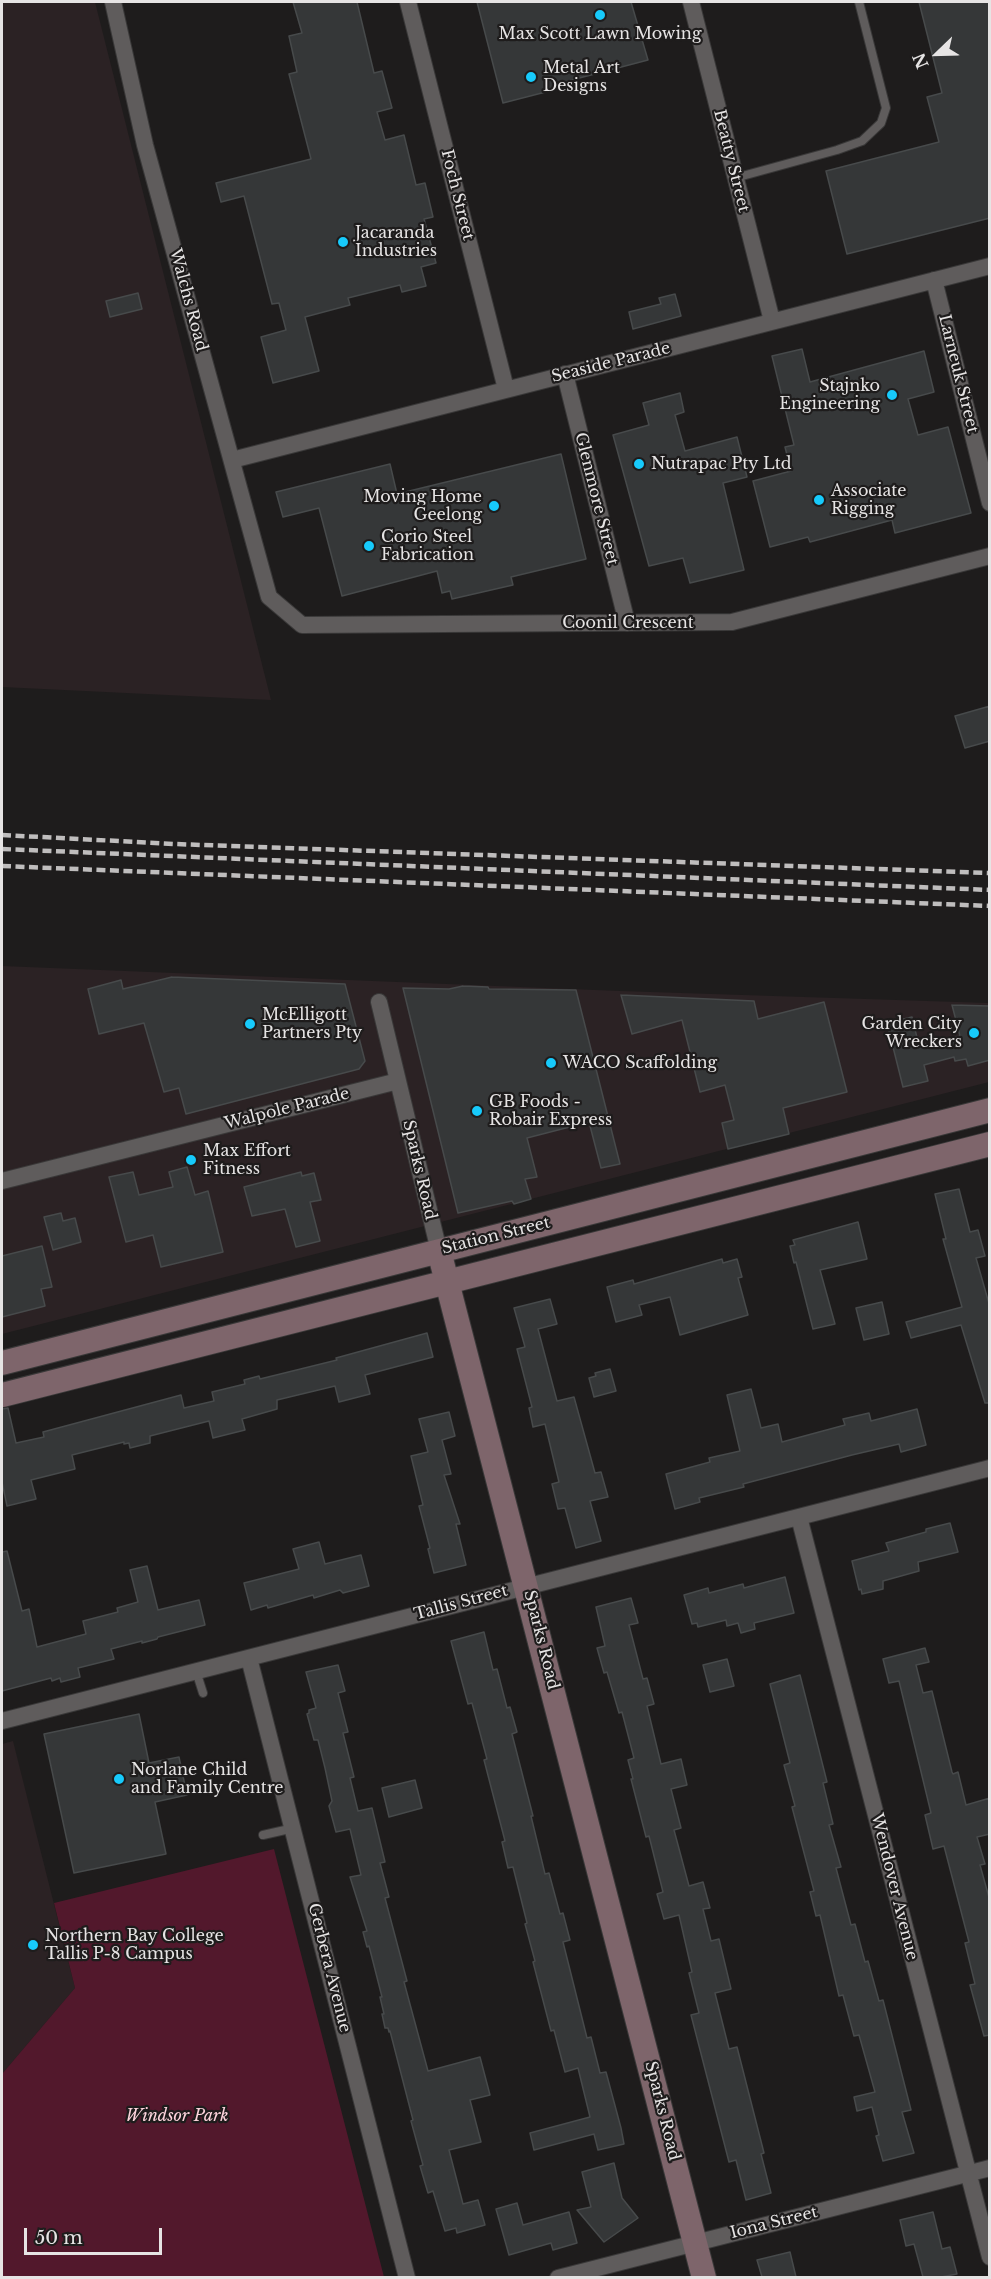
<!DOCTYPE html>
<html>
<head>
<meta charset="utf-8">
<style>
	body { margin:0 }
	#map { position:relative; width:991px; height:2279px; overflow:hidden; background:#1e1c1c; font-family:"Libre Baskerville",serif }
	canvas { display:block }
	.frame { position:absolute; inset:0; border:3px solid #e6e4e4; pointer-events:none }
	.north { position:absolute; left:907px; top:24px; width:60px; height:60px; -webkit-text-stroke:4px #1e1c1c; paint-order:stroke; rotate:247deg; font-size:16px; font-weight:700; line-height:24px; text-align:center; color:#e6e4e4 }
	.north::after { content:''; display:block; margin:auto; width:21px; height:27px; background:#e6e4e4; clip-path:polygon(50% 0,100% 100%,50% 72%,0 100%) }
	.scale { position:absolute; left:24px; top:2228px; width:138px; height:27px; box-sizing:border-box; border:3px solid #e6e4e4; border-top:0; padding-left:8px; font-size:18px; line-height:21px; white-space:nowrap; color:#e6e4e4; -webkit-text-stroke:4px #1e1c1c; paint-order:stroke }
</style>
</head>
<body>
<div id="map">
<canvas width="991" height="2279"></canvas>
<div class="frame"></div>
<div class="north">N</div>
<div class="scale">50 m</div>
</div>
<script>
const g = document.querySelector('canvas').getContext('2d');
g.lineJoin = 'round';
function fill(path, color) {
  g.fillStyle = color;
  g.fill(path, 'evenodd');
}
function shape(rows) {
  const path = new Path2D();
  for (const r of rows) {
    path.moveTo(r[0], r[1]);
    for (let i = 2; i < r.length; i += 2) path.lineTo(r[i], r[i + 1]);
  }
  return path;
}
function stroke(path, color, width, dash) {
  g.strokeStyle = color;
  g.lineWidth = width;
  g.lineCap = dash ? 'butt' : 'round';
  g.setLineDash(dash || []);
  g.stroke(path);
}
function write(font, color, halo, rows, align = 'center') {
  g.font = font + ' "Libre Baskerville",serif';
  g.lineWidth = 4.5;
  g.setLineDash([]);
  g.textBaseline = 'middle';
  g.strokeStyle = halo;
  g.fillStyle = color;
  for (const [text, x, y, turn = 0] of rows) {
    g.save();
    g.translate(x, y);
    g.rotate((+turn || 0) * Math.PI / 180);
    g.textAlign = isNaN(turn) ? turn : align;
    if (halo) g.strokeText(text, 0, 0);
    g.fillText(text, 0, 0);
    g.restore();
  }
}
fill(shape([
	[2,2,95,2,271,700,2,687],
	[2,966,620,991,989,1003,989,1082,2,1334],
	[13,1741,75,1988,2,2074,2,1744]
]), '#2b2224');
fill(shape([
	[274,1849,384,2277,2,2277,2,2074,75,1988,54,1903]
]), '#52182c');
const building = shape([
	[293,2,357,2,374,73,382,71,392,108,377,112,385,140,404,135,416,185,425,183,433,217,424,219,436,263,421,267,426,286,402,292,400,285,348,298,350,305,305,317,319,371,273,383,261,337,286,330,279,303,272,304,244,196,221,202,216,183,311,159,289,74,297,72,289,36,302,33,293,2],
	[477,2,631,2,648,60,568,81,569,86,503,103,477,2],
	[919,2,990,2,990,218,847,254,826,171,939,142,927,97,942,93,919,2],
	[138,293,142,309,110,317,106,301,138,293],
	[675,294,681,316,633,329,629,312,661,304,659,298,675,294],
	[802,349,810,382,924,351,934,392,908,399,918,435,948,427,971,513,895,533,892,520,810,542,808,537,770,547,753,481,791,471,785,447,794,445,772,356,802,349],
	[680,393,684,412,675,415,685,451,737,437,747,477,723,483,744,570,690,583,683,558,649,566,613,435,649,425,643,403,680,393],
	[561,454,586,559,511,577,513,585,452,599,450,591,442,593,437,571,342,596,319,508,283,517,276,492,390,464,397,494,561,454],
	[990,706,990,741,965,748,955,716,990,706],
	[172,977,345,984,365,1061,359,1069,186,1114,179,1088,164,1092,144,1023,99,1034,88,989,121,980,123,989,172,977],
	[463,986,488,987,489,989,576,990,620,1164,601,1168,589,1122,527,1138,537,1177,525,1179,531,1199,514,1204,512,1201,458,1213,403,988,449,989,463,986],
	[621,995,754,1001,758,1019,824,1002,847,1092,783,1108,789,1134,728,1149,722,1123,734,1120,725,1085,700,1092,682,1020,632,1034,621,995],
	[952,1005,990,1006,990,1060,968,1066,966,1059,955,1061,954,1057,924,1065,928,1081,903,1087,887,1023,912,1017,919,1046,960,1036,952,1005],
	[187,1167,195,1195,208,1191,223,1252,161,1267,153,1235,126,1242,109,1177,133,1172,139,1195,173,1187,169,1172,187,1167],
	[301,1172,302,1176,314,1173,321,1200,310,1202,320,1241,296,1247,285,1209,252,1216,244,1187,301,1172],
	[959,1189,970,1232,978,1230,985,1256,976,1258,990,1307,990,1403,985,1403,961,1325,911,1338,906,1322,962,1307,943,1239,946,1239,935,1194,959,1189],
	[61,1213,63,1221,75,1218,81,1242,53,1250,44,1217,61,1213],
	[858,1222,867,1259,820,1270,835,1324,813,1329,796,1262,794,1263,790,1246,795,1245,793,1240,858,1222],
	[42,1246,52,1287,41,1289,45,1306,2,1317,2,1256,42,1246],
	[722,1259,723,1263,737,1259,742,1277,738,1278,748,1315,680,1335,670,1297,639,1305,642,1315,616,1322,607,1287,633,1280,634,1284,722,1259],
	[550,1299,557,1324,538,1329,557,1401,574,1397,595,1473,601,1472,608,1497,590,1501,601,1541,576,1548,565,1508,558,1509,552,1484,559,1482,545,1424,533,1427,529,1408,532,1407,517,1349,525,1347,514,1308,550,1299],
	[882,1302,889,1334,864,1340,856,1308,882,1302],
	[427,1333,433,1357,365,1375,370,1394,339,1402,335,1386,277,1400,277,1409,242,1419,245,1430,213,1438,209,1421,150,1436,150,1443,130,1448,129,1443,124,1444,124,1442,72,1455,75,1469,31,1480,36,1499,7,1506,2,1482,2,1409,8,1408,16,1443,44,1437,43,1432,181,1395,184,1408,214,1401,212,1392,245,1384,244,1380,259,1376,260,1379,337,1360,336,1358,427,1333],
	[610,1369,616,1391,594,1397,589,1378,596,1376,595,1373,610,1369],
	[751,1389,761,1428,778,1424,782,1442,845,1425,843,1419,869,1413,871,1421,917,1409,926,1445,901,1452,899,1444,852,1455,743,1484,744,1487,699,1498,700,1502,675,1509,666,1474,710,1462,709,1458,740,1451,727,1395,751,1389],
	[449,1412,455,1436,442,1440,451,1474,444,1475,460,1524,456,1524,466,1565,434,1573,428,1549,430,1548,419,1506,423,1505,411,1456,428,1452,419,1419,449,1412],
	[950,1523,958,1552,918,1562,919,1571,883,1581,883,1589,862,1594,861,1589,859,1590,852,1561,889,1551,886,1543,926,1532,926,1529,950,1523],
	[319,1542,325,1564,361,1555,369,1586,343,1593,340,1590,314,1598,313,1595,268,1608,267,1605,251,1610,244,1583,299,1569,293,1549,319,1542],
	[7,1551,22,1611,29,1609,37,1647,86,1634,83,1621,118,1612,117,1608,138,1602,130,1570,147,1566,158,1610,199,1600,205,1625,158,1637,157,1639,142,1643,142,1641,111,1649,114,1659,78,1668,80,1677,61,1682,60,1678,52,1681,51,1678,2,1691,2,1552,7,1551],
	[785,1577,794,1613,754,1623,755,1629,741,1633,738,1623,727,1626,726,1620,698,1627,697,1623,692,1624,684,1595,708,1588,709,1593,743,1584,744,1588,785,1577],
	[631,1598,638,1623,629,1625,643,1679,647,1678,654,1704,647,1706,661,1764,681,1759,687,1785,671,1789,681,1828,674,1830,689,1886,703,1882,710,1908,703,1909,711,1941,719,1939,731,1989,715,1993,729,2049,737,2047,764,2153,761,2154,771,2193,746,2200,736,2160,729,2162,691,2015,699,2013,689,1973,692,1972,679,1915,664,1919,657,1894,663,1892,649,1836,646,1837,631,1779,633,1779,628,1760,634,1758,622,1712,619,1713,607,1672,604,1673,597,1648,605,1646,596,1607,631,1598],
	[484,1632,493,1670,497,1669,507,1708,510,1707,517,1732,512,1734,533,1816,531,1816,545,1874,549,1873,560,1914,563,1913,570,1940,563,1942,587,2038,591,2037,600,2073,606,2072,621,2128,624,2144,598,2150,594,2134,534,2150,530,2133,590,2117,578,2068,565,2072,554,2030,551,2031,533,1962,535,1961,525,1924,527,1923,513,1867,508,1868,502,1842,505,1841,484,1760,487,1759,472,1703,468,1704,451,1641,484,1632],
	[925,1648,929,1662,916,1665,923,1693,932,1691,952,1772,953,1774,958,1772,966,1805,990,1798,990,1834,977,1837,985,1864,980,1865,990,1901,990,2035,984,2036,970,1985,975,1984,965,1943,969,1942,944,1846,933,1849,925,1815,931,1813,899,1681,889,1683,883,1659,925,1648],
	[727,1659,734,1686,710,1692,703,1665,727,1659],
	[338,1665,345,1691,338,1693,348,1732,343,1733,354,1777,350,1778,358,1811,372,1808,385,1862,380,1863,389,1897,385,1898,407,1981,404,1982,428,2071,480,2057,490,2095,470,2100,481,2142,449,2150,463,2204,478,2200,485,2225,457,2233,456,2228,445,2231,433,2191,428,2193,420,2166,423,2165,411,2121,413,2120,390,2031,389,2032,388,2028,385,2028,382,2014,384,2014,380,1997,382,1997,369,1946,367,1947,363,1932,367,1931,350,1877,361,1875,350,1829,336,1832,329,1806,332,1801,325,1768,318,1740,314,1740,307,1714,309,1713,309,1710,316,1708,306,1672,338,1665],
	[800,1675,827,1782,823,1783,833,1824,829,1825,841,1867,836,1868,851,1925,855,1924,865,1962,868,1961,879,2001,883,2000,911,2110,902,2112,914,2153,883,2161,876,2136,879,2135,872,2107,857,2111,854,2097,875,2092,859,2035,854,2036,843,1995,839,1996,820,1915,816,1916,810,1892,814,1891,792,1807,795,1806,784,1765,790,1763,770,1684,800,1675],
	[139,1714,149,1763,179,1757,187,1795,155,1802,166,1854,74,1873,44,1734,139,1714],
	[415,1780,422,1808,389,1817,382,1788,415,1780],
	[614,2163,622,2198,638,2218,604,2242,577,2210,591,2207,582,2172,614,2163],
	[517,2203,523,2225,569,2212,577,2243,553,2250,551,2243,509,2255,496,2209,517,2203],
	[933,2212,942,2249,950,2247,957,2274,941,2277,923,2277,914,2244,906,2246,900,2220,933,2212],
	[790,2252,796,2277,762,2277,757,2260,790,2252]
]);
fill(building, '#353738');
stroke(building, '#474a4b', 1.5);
const lane = shape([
	[735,178,837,150,862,141,881,123,886,108,859,2],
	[196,1671,203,1693],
	[263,1835,294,1828]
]);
const street = shape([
	[113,2,145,145,269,597,302,625,732,622,990,556],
	[408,2,506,389],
	[691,2,772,321],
	[934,280,990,503],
	[565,374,627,623],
	[232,460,990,266],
	[379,1002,439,1251],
	[2,1181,398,1081],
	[799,1517,990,2257],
	[249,1658,407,2278],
	[2,1721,990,1468],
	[558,2278,990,2168]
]);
const secondary = shape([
	[439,1251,704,2278],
	[2,1363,990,1110],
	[2,1395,990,1144]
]);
stroke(lane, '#393838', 10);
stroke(street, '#393838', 18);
stroke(secondary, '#393838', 26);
stroke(lane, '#5f5c5c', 8);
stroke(street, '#5f5c5c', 16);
stroke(secondary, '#7e656b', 24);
stroke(shape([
	[2,835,175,844,990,873],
	[2,849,990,890],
	[2,866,990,906]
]), '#bfbdbd', 4.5, [9, 4.5]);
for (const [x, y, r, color] of [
	[600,15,6,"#17cafb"],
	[531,77,6,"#17cafb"],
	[343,242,6,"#17cafb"],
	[892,395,6,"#17cafb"],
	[639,464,6,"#17cafb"],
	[819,500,6,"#17cafb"],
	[494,506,6,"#17cafb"],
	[369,546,6,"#17cafb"],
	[250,1024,6,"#17cafb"],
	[974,1033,6,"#17cafb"],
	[551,1063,6,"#17cafb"],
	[477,1111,6,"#17cafb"],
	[191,1160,6,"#17cafb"],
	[119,1779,6,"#17cafb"],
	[33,1945,6,"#17cafb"]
]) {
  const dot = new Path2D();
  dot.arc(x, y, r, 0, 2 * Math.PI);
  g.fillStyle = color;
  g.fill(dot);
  stroke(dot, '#1e1c1c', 2);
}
write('16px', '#e6e4e4', '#1e1c1c', [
	["Max Scott Lawn Mowing",600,34,"center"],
	["Metal Art",543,68],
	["Designs",543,86],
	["Jacaranda",355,233],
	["Industries",355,251],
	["Stajnko",880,386,"right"],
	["Engineering",880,404,"right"],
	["Nutrapac Pty Ltd",651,464],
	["Associate",831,491],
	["Rigging",831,509],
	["Moving Home",482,497,"right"],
	["Geelong",482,515,"right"],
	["Corio Steel",381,537],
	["Fabrication",381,555],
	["McElligott",262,1015],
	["Partners Pty",262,1033],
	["Garden City",962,1024,"right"],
	["Wreckers",962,1042,"right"],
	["WACO Scaffolding",563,1063],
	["GB Foods -",489,1102],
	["Robair Express",489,1120],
	["Max Effort",203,1151],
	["Fitness",203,1169],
	["Norlane Child",131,1770],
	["and Family Centre",131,1788],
	["Northern Bay College",45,1936],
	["Tallis P-8 Campus",45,1954]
], 'left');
write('16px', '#e6e4e4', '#1e1c1c', [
	["Beatty Street",731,161,76],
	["Foch Street",457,195,76],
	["Walchs Road",188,300,75],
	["Seaside Parade",611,363,-14],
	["Larneuk Street",958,374,76],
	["Glenmore Street",596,499,76],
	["Coonil Crescent",628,623],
	["Walpole Parade",287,1109,-14],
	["Sparks Road",419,1170,77],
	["Station Street",496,1236,-14],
	["Tallis Street",461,1603,-15],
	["Sparks Road",541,1640,76],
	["Wendover Avenue",894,1887,76],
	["Gerbera Avenue",329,1968,76],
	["Sparks Road",662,2111,76],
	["Iona Street",774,2223,-14]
]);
write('italic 16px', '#fed4dd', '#1e1c1c', [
	["Windsor Park",177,2116]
]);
</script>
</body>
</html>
